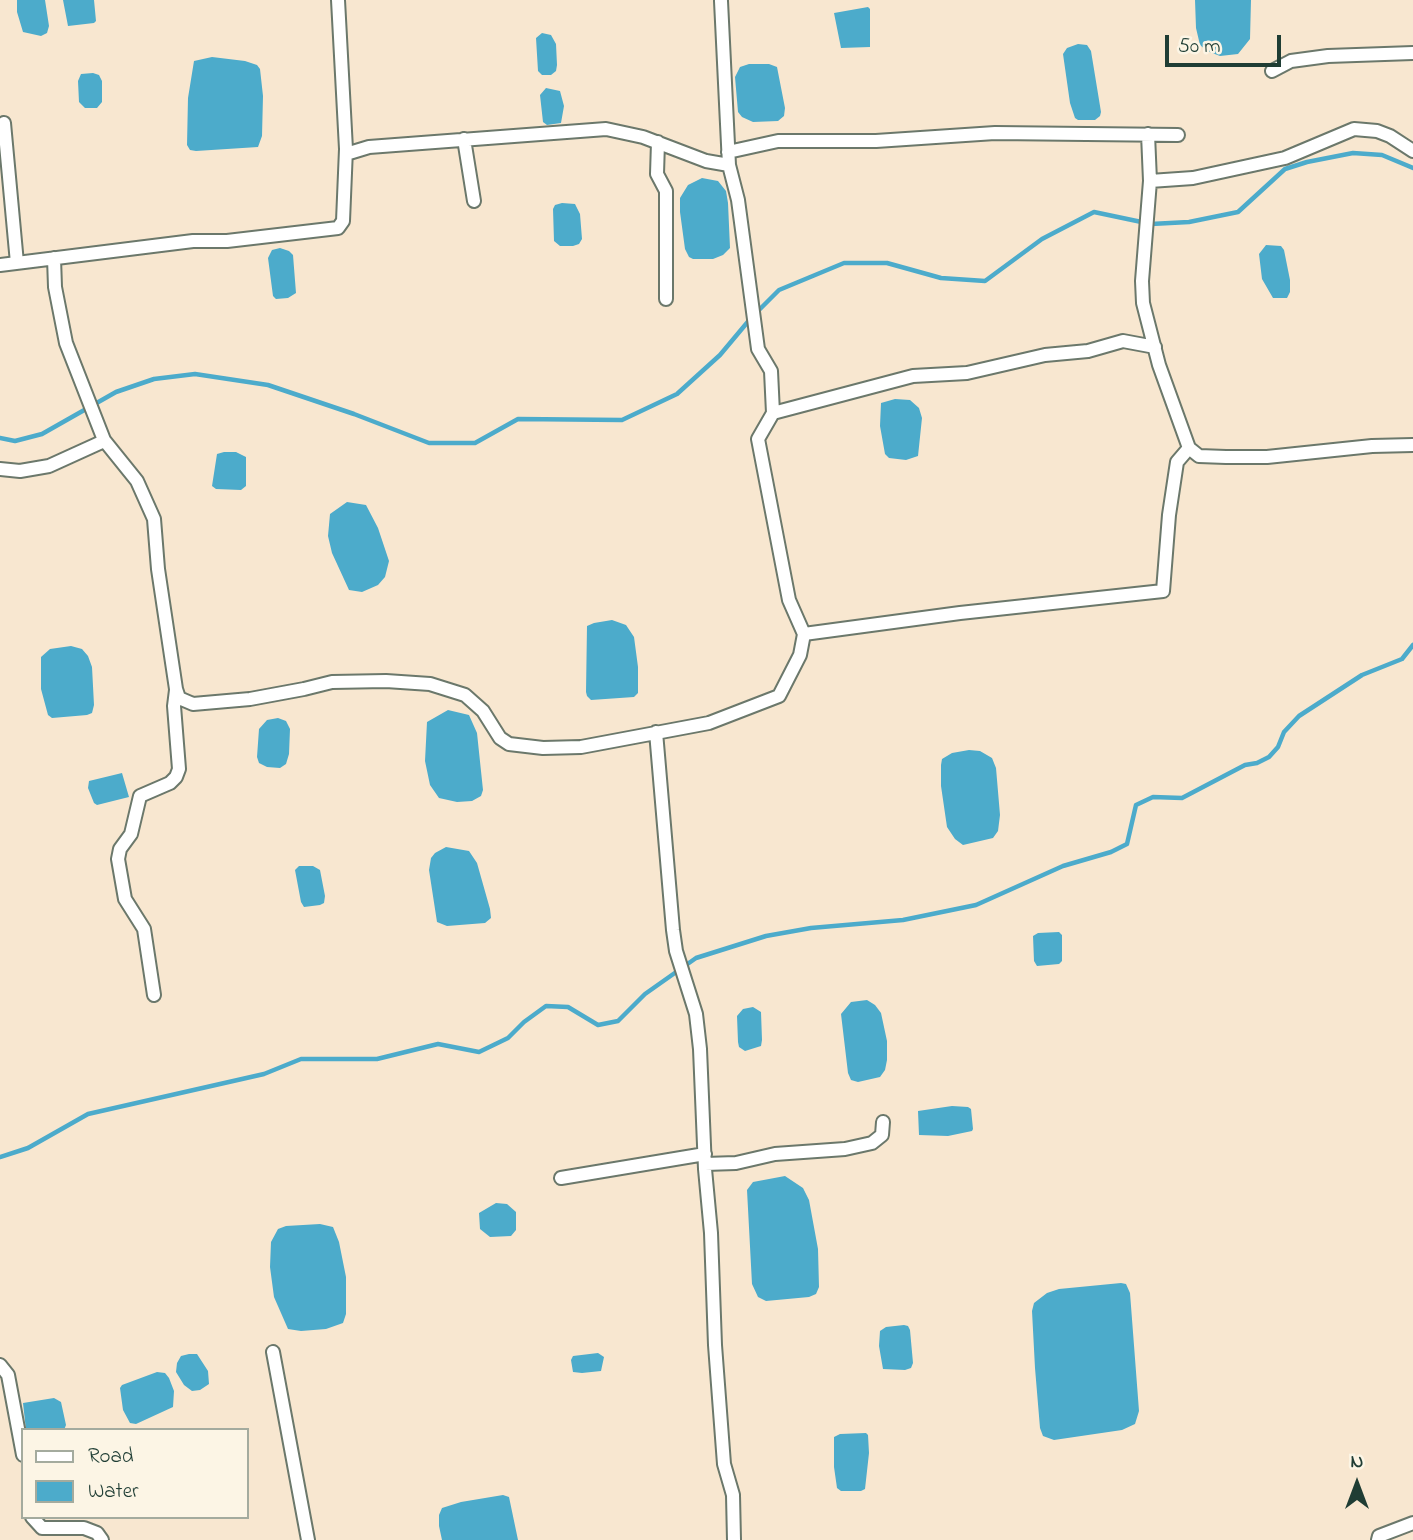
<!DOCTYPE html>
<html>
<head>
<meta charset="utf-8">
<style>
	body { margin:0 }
	#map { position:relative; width:1413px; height:1540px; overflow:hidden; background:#f8e7d0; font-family:"Indie Flower",sans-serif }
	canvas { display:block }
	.legend { position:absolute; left:21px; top:1428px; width:228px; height:91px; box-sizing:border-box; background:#fcf5e5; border:2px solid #a4ab9e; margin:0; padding:9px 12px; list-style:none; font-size:21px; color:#1f3d34 }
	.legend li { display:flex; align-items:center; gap:14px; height:35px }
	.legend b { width:35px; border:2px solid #a4ab9e }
	.north { position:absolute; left:1322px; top:1449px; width:70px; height:70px; -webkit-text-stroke:5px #fcf5e5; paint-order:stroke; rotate:0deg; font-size:19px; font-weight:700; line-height:28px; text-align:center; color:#1f3d34 }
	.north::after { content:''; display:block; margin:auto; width:24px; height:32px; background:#1f3d34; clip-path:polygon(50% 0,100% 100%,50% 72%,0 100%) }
	.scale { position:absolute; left:1165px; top:35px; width:116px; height:32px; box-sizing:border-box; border:4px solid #1f3d34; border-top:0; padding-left:9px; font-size:21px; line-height:24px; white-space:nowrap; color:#1f3d34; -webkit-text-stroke:5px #fcf5e5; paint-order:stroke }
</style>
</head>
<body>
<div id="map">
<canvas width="1413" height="1540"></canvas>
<ul class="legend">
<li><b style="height:9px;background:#fff"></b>Road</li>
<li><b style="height:19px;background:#4cabcb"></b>Water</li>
</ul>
<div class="north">N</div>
<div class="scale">50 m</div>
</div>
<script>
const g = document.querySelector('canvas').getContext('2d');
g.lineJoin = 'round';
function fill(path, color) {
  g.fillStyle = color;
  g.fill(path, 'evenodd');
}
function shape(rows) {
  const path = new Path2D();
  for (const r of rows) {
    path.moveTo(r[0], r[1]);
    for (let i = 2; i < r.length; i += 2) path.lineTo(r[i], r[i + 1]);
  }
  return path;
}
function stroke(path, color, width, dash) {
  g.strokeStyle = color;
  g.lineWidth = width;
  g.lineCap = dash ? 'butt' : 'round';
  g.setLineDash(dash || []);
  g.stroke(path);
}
fill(shape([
	[17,0,45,0,49,26,47,33,41,36,23,32,17,12],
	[63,0,94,0,96,21,94,23,68,26],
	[1195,0,1251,0,1250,39,1238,54,1220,56,1207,51,1200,45,1196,28],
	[868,7,870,9,870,47,841,48,834,13],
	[542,33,551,35,556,44,557,65,556,71,551,75,542,75,538,71,536,38],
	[1078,44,1087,45,1091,51,1101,112,1100,116,1095,120,1078,120,1075,118,1070,103,1063,54,1067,48],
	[212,57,245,61,257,65,260,69,263,96,262,136,258,147,196,151,190,150,187,145,188,98,194,61],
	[749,64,769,64,777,67,785,108,784,116,778,121,753,122,742,117,738,112,735,77,740,67],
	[93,73,99,75,102,81,102,102,97,108,85,108,79,102,78,81,81,74],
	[546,88,560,91,564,106,561,123,547,125,543,122,540,95],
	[702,178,718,181,726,191,728,203,730,248,723,255,713,259,693,259,689,257,685,249,680,212,680,198,688,185],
	[562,203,575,204,580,214,582,239,579,244,573,246,560,246,554,241,553,209,555,205],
	[1266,245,1281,246,1284,250,1290,280,1290,292,1287,298,1273,298,1262,279,1259,254],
	[280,248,289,251,293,255,296,293,288,298,276,299,273,296,268,258,272,250],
	[895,399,910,400,919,408,922,418,918,456,906,460,889,458,885,454,880,426,881,403],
	[224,452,236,452,246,457,246,486,241,490,216,489,212,486,217,454],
	[347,502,366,505,378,528,389,561,385,577,378,585,362,592,349,590,332,553,328,536,330,514],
	[612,620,626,625,634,637,638,667,638,693,634,697,591,700,587,696,586,692,587,626,594,623],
	[71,646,82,649,88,656,92,667,94,705,92,713,87,715,52,718,48,715,41,689,41,657,50,649],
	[448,710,469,715,477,733,483,790,481,796,472,801,457,802,439,798,430,785,425,761,427,722],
	[278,718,286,721,290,729,289,754,286,764,280,768,267,767,259,763,257,757,259,729,267,720],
	[969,750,980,751,992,758,996,768,1000,815,998,831,993,838,963,845,955,839,947,827,941,786,941,765,942,759,952,753],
	[122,773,129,797,97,805,94,803,88,788,89,781],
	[446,847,469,851,477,863,490,909,491,918,485,923,447,926,437,922,429,870,431,858,435,853],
	[299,866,313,866,320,870,325,896,324,903,320,905,304,907,301,902,295,870],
	[1059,932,1062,935,1062,961,1059,964,1037,966,1034,961,1033,936,1038,933],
	[867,1000,875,1005,881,1013,887,1041,887,1060,885,1070,880,1077,858,1082,851,1080,848,1073,841,1014,851,1002],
	[753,1007,761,1012,762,1040,761,1046,745,1051,739,1047,738,1042,737,1016,743,1009],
	[952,1106,968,1107,971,1109,973,1129,972,1131,948,1136,919,1135,918,1111],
	[785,1176,803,1188,809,1200,818,1249,819,1287,816,1294,809,1297,766,1301,758,1297,752,1284,747,1190,753,1182],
	[496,1203,507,1204,516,1212,516,1230,511,1236,490,1237,480,1229,479,1213],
	[320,1224,333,1227,339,1242,346,1277,346,1314,343,1323,326,1329,301,1331,288,1329,274,1297,270,1267,271,1242,278,1229,286,1226],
	[1121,1283,1126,1284,1130,1293,1139,1411,1135,1424,1122,1430,1054,1440,1043,1436,1040,1428,1035,1368,1032,1311,1034,1303,1047,1293,1059,1289],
	[904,1325,908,1326,910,1330,913,1363,911,1368,905,1370,883,1369,879,1346,880,1331,886,1327],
	[598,1353,604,1357,601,1371,582,1373,573,1372,571,1360,573,1356],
	[189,1354,197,1354,208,1371,209,1384,200,1390,192,1391,184,1385,176,1372,177,1363,181,1356],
	[157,1372,165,1373,169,1378,174,1391,173,1407,136,1424,130,1423,123,1410,120,1388,122,1385],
	[54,1398,61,1402,66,1425,64,1430,26,1430,23,1403],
	[866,1433,868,1435,869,1453,865,1489,861,1491,841,1491,837,1488,834,1467,834,1437,840,1434],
	[503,1495,509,1497,518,1540,442,1540,439,1526,439,1515,442,1508,461,1502]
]), '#4cabcb');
stroke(shape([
	[757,312,779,290,844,263,887,263,941,278,985,281,1042,239,1094,212,1151,224,1189,222,1238,212,1285,169,1307,162,1353,153,1382,155,1413,168],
	[0,438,15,441,42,434,116,392,154,379,195,374,268,385,354,414,429,443,475,443,518,419,622,420,677,394,720,355,751,318],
	[0,1157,28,1148,88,1114,264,1074,301,1059,377,1059,438,1044,479,1052,508,1038,524,1022,546,1006,568,1007,598,1025,618,1021,645,994,696,958,766,936,811,928,903,920,976,905,1063,866,1111,852,1127,844,1136,805,1153,797,1182,798,1245,765,1257,763,1269,757,1278,747,1284,732,1299,716,1362,675,1402,659,1413,645]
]), '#4cabcb', 4.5);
const minor = shape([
	[721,1,729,165,738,200,758,349,771,371,773,413,758,439,789,600,804,634],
	[1272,71,1291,61,1328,56,1413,53],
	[4,123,17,263],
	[1148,134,1150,181,1142,281,1143,303,1159,365,1189,448,1199,456,1226,457,1267,457,1372,446,1413,445],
	[464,139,474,201],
	[658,142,657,174,666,191,666,299],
	[728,152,778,141,876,141,995,133,1178,135],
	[346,154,369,147,606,129,643,137,706,161,729,165],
	[1150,181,1193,178,1285,158,1354,129,1377,131,1390,136,1413,151],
	[54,258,55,287,66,343,104,440,137,481,154,519,158,569,176,689,179,698,193,704,250,699,304,689,332,682,386,681,430,684,465,695,483,711,500,738,509,744,543,748,581,747,709,723,779,696,800,655,804,634,960,613,1163,591,1169,515,1177,462,1189,448],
	[0,265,193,241,227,241,338,228,343,221,346,149,338,0],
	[773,413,913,376,967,373,1045,355,1088,351,1123,341,1155,347],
	[0,469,20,471,49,466,104,441],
	[656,732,673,930,676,951,696,1014,700,1049,705,1169,711,1233,715,1345,724,1464,733,1495,734,1540],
	[154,995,144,929,125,899,118,859,120,849,131,834,140,796,170,783,176,777,179,769,174,706,176,690],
	[705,1164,736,1163,775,1154,845,1149,872,1143,882,1135,883,1122],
	[561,1178,705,1154],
	[273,1352,308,1540],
	[0,1365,8,1375,23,1455],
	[32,1517,42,1528,84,1528,97,1533,102,1540],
	[1378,1540,1379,1536,1413,1523]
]);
stroke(minor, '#6b786b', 16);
stroke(minor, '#fff', 12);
</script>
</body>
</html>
